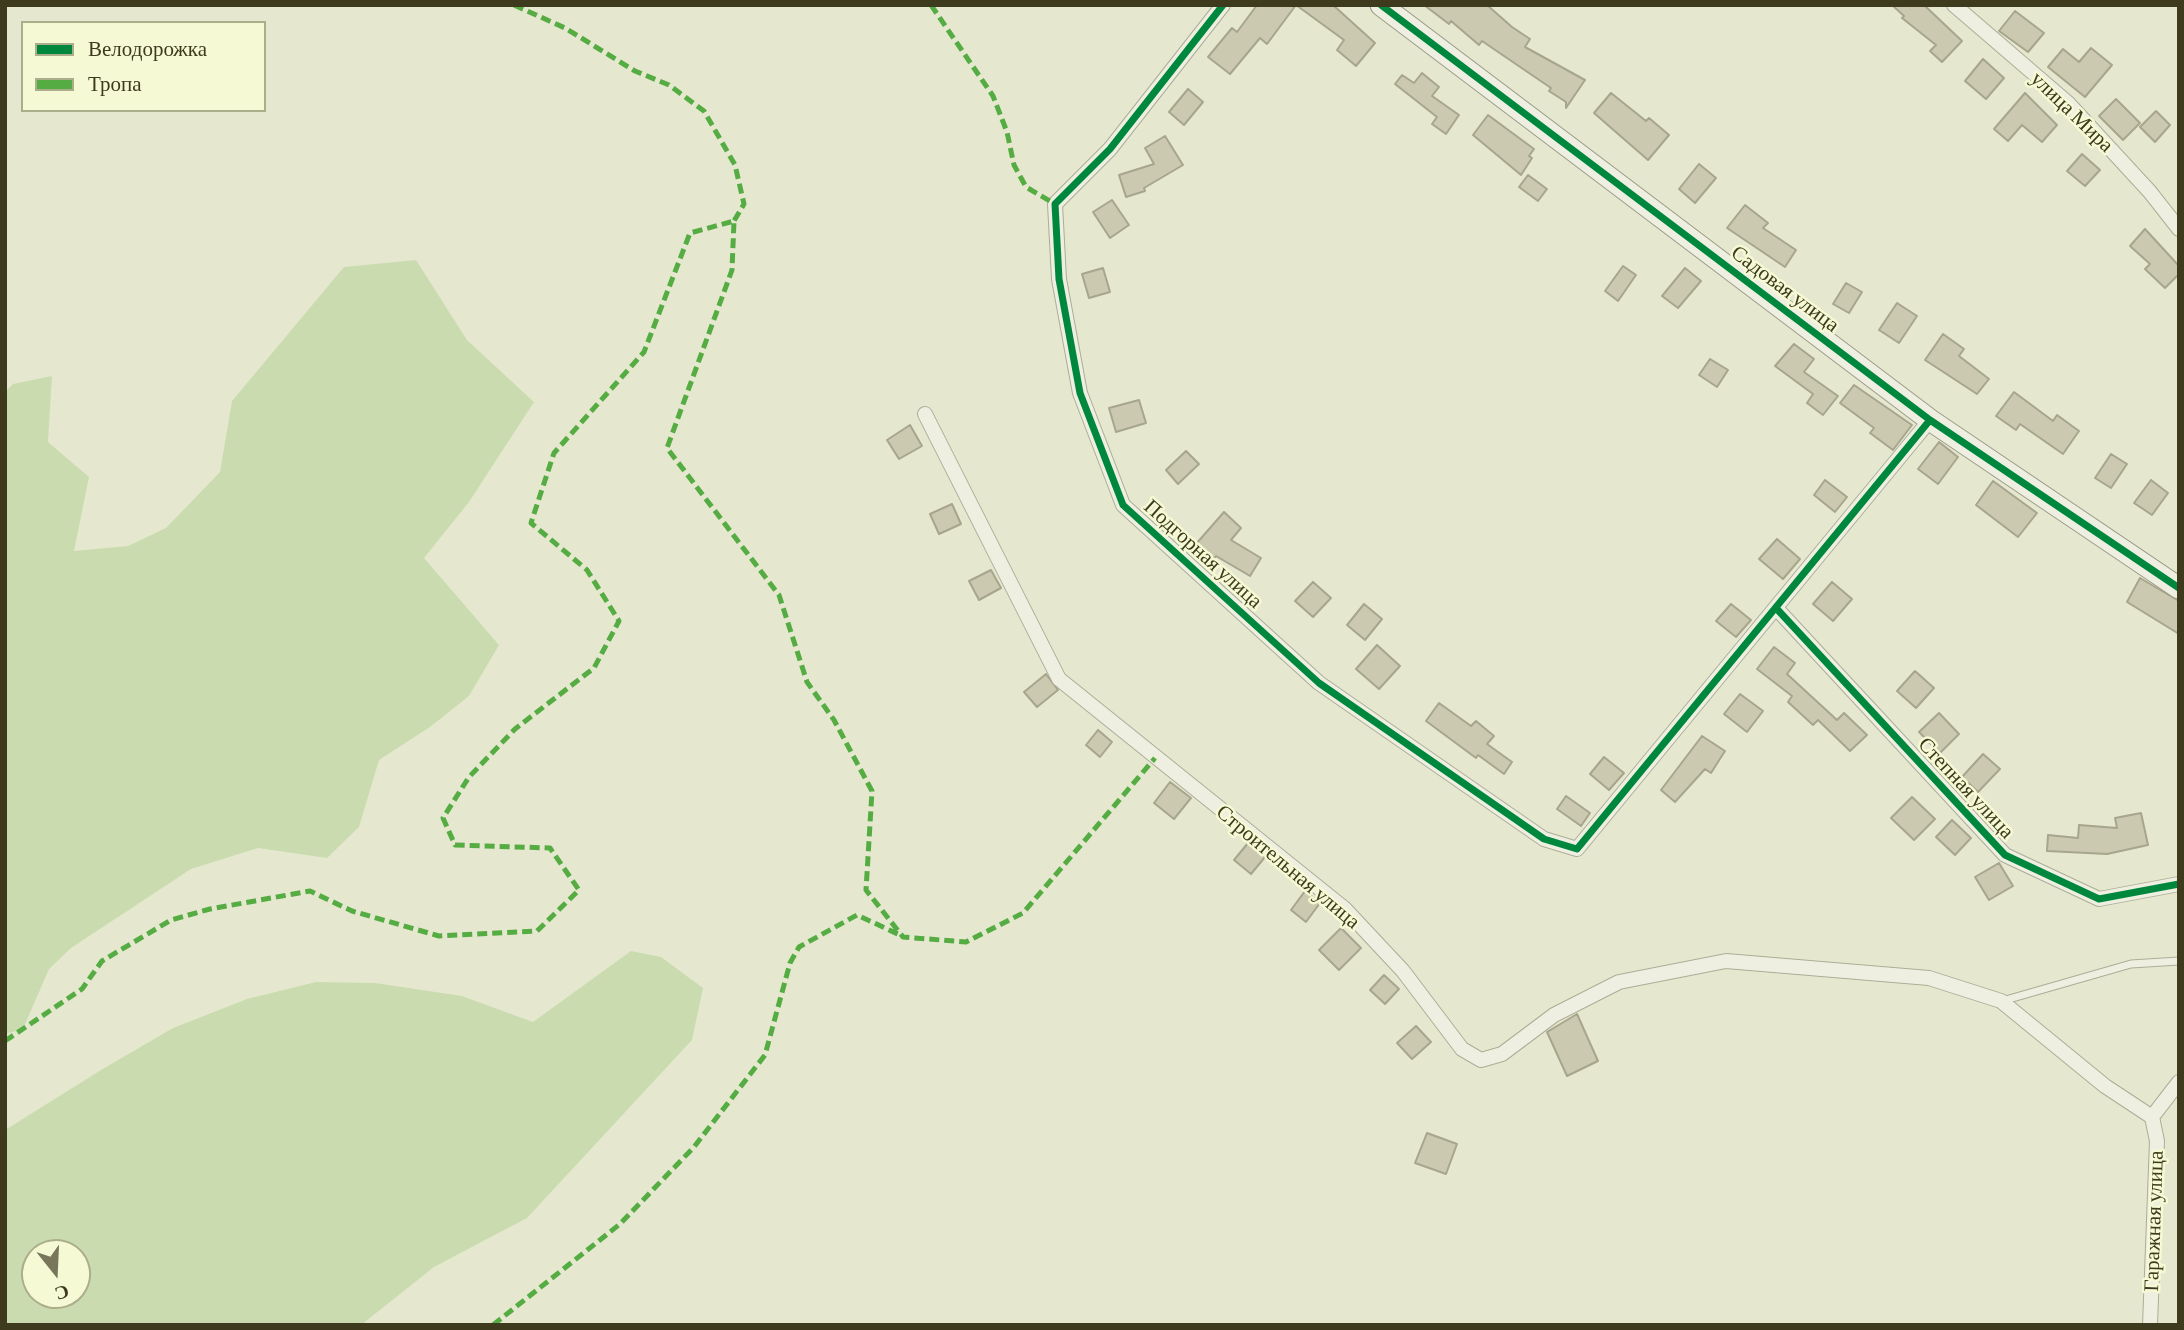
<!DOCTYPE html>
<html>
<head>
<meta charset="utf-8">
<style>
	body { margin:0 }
	#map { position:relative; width:2184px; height:1330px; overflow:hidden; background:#e5e8ce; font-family:"Crimson Pro",serif }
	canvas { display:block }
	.frame { position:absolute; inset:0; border:7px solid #3d3a1d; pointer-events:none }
	.legend { position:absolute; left:21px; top:21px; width:245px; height:91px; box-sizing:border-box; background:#f5f9d4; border:2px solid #abad8b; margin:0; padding:9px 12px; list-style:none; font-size:21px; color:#3d3a1d }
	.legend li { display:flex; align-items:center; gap:14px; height:35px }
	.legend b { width:35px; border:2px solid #abad8b }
	.north { position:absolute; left:21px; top:1239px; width:70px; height:70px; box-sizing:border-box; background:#f5f9d4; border:2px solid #abad8b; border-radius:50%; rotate:162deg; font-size:19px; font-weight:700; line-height:28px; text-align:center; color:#3d3a1d }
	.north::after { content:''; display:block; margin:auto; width:24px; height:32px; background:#78775b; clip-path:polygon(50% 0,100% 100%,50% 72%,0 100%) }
</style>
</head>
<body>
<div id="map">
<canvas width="2184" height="1330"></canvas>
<div class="frame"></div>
<ul class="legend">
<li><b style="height:9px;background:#00873e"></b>Велодорожка</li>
<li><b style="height:9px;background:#55ac43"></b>Тропа</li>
</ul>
<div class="north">С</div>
</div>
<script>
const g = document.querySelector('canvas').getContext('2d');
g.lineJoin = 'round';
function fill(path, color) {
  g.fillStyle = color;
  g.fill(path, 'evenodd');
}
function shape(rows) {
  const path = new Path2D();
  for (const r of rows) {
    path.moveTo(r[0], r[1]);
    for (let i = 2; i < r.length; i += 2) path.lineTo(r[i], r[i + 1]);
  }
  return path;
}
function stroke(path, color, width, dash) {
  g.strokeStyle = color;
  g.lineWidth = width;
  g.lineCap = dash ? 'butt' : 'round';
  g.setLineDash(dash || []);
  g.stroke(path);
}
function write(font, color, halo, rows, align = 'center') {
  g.font = font + ' "Crimson Pro",serif';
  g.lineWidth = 5;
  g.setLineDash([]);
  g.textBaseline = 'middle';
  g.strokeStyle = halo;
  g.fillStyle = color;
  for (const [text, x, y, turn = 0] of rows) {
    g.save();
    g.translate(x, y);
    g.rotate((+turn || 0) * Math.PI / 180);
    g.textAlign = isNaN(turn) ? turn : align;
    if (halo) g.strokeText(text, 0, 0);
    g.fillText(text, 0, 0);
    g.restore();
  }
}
fill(shape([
	[416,260,467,340,534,402,469,502,424,558,499,645,469,696,430,727,379,760,359,827,327,858,258,848,191,869,71,948,49,969,23,1029,5,1034,5,392,13,384,52,376,48,442,89,477,74,551,128,546,166,528,220,472,232,401,344,267],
	[631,951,661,957,703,988,692,1040,527,1218,434,1267,361,1325,5,1325,5,1130,101,1070,173,1028,247,999,316,982,375,983,462,996,533,1022],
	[35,1253,77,1253,77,1295,35,1295]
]), '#cadcaf');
const building = shape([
	[1257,5,1333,5,1375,43,1356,66,1337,50,1344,40,1296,5,1267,44,1260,38,1230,74,1208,57,1232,28,1237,32,1257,5],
	[1424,5,1487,5,1512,27,1530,39,1525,47,1585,80,1566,108,1566,102,1549,91,1551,88,1482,41,1479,45,1451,21,1449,24,1424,5],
	[1892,5,1924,5,1962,41,1942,62,1930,51,1936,45,1902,18,1904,16,1892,5],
	[2015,11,2044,33,2028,52,1999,31,2015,11],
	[2091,48,2112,65,2085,97,2048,67,2063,49,2079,62,2091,48],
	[1983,59,2004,78,1986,99,1965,81,1983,59],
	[1422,73,1439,87,1432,96,1459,115,1446,134,1432,124,1437,117,1395,84,1402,75,1414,83,1422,73],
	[1188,89,1203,102,1184,125,1169,112,1188,89],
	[1611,93,1646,121,1649,118,1669,135,1648,160,1594,113,1611,93],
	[2025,93,2057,125,2042,142,2022,125,2008,141,1994,129,2025,93],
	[2116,99,2140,123,2123,140,2099,116,2116,99],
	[2156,111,2170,125,2155,142,2140,127,2156,111],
	[1488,115,1534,149,1529,156,1532,158,1521,175,1473,135,1488,115],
	[1165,136,1183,165,1144,188,1145,191,1126,197,1119,175,1154,164,1145,148,1165,136],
	[2082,154,2100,170,2085,186,2067,171,2082,154],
	[1699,164,1716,178,1695,203,1679,189,1699,164],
	[1528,175,1547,189,1538,201,1519,187,1528,175],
	[1112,200,1129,225,1110,238,1093,212,1112,200],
	[1745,205,1768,223,1763,228,1796,250,1785,267,1727,228,1745,205],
	[2145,229,2179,266,2179,274,2165,288,2145,269,2150,264,2130,246,2145,229],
	[1623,266,1636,275,1618,301,1605,291,1623,266],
	[1103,268,1110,292,1089,298,1082,274,1103,268],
	[1685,268,1701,281,1678,308,1662,296,1685,268],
	[1846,283,1862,292,1849,313,1833,304,1846,283],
	[1897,303,1917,316,1899,343,1879,330,1897,303],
	[1943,334,1964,349,1959,356,1989,379,1977,394,1925,360,1943,334],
	[1794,344,1814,359,1804,372,1838,396,1823,415,1807,403,1813,394,1775,366,1794,344],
	[1710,359,1728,370,1717,387,1699,375,1710,359],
	[1854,385,1912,425,1893,450,1870,433,1874,428,1840,403,1854,385],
	[2014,392,2053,421,2057,415,2079,431,2063,454,2020,424,2016,430,1996,416,2014,392],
	[1139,400,1146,423,1116,432,1109,408,1139,400],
	[910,425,922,446,899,459,887,440,910,425],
	[1939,442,1958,457,1938,484,1918,469,1939,442],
	[1186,451,1199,464,1178,484,1166,470,1186,451],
	[2111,454,2127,464,2111,488,2095,478,2111,454],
	[1825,480,1847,497,1835,512,1814,495,1825,480],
	[2151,480,2168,493,2152,515,2134,503,2151,480],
	[1993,481,2037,513,2018,537,1976,505,1993,481],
	[952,504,961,524,939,534,930,514,952,504],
	[1224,512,1241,528,1231,540,1261,558,1250,576,1216,556,1214,559,1196,544,1224,512],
	[1777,539,1800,559,1783,579,1759,559,1777,539],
	[991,570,1001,588,979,600,969,581,991,570],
	[2140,578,2179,601,2179,634,2127,602,2140,578],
	[1313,582,1331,598,1313,617,1295,601,1313,582],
	[1832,582,1852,599,1833,621,1813,604,1832,582],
	[1364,604,1382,619,1365,640,1347,625,1364,604],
	[1731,604,1751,620,1736,637,1716,621,1731,604],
	[1377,645,1400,666,1379,689,1356,669,1377,645],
	[1774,647,1795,663,1787,674,1837,720,1844,713,1867,735,1850,751,1818,720,1813,725,1788,702,1792,696,1757,669,1774,647],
	[1915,671,1934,688,1916,708,1897,691,1915,671],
	[1046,674,1058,690,1037,707,1024,692,1046,674],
	[1740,694,1763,711,1747,732,1724,714,1740,694],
	[1439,703,1471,726,1476,721,1494,736,1487,744,1512,762,1504,774,1478,755,1476,758,1426,721,1439,703],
	[1939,713,1959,734,1940,753,1919,732,1939,713],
	[1098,730,1112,742,1100,757,1086,745,1098,730],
	[1702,736,1725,751,1711,773,1705,769,1675,802,1661,790,1702,736],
	[1983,754,2000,769,1978,792,1962,777,1983,754],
	[1604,757,1624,773,1609,790,1590,774,1604,757],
	[1170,782,1191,798,1174,819,1154,803,1170,782],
	[1566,796,1590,813,1581,826,1557,809,1566,796],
	[1912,797,1935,819,1914,840,1891,818,1912,797],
	[2141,813,2148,845,2107,854,2047,851,2048,835,2078,838,2079,825,2117,828,2115,818,2141,813],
	[1952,820,1971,838,1955,855,1936,837,1952,820],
	[1248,843,1265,857,1251,874,1234,860,1248,843],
	[1999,863,2013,886,1989,900,1975,877,1999,863],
	[1305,891,1320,903,1306,922,1291,910,1305,891],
	[1341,928,1361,948,1339,970,1319,950,1341,928],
	[1384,975,1399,989,1385,1004,1370,990,1384,975],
	[1577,1014,1598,1061,1567,1076,1547,1032,1577,1014],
	[1416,1026,1431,1042,1412,1059,1397,1043,1416,1026],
	[1427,1133,1457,1144,1446,1174,1415,1163,1427,1133]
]);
fill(building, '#cbc9af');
stroke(building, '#a7a58d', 2);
const lane = shape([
	[2002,1001,2131,964,2179,961]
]);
const street = shape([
	[1223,5,1110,149,1055,204,1059,279,1080,393,1123,505,1319,683,1544,839,1577,849,1930,420],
	[1954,5,2068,103,2150,192,2179,229],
	[925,414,1059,679,1345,909,1403,971,1462,1049,1481,1060,1502,1054,1554,1015,1619,982,1726,961,1929,978,2001,1001,2105,1086,2152,1117],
	[1776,608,2005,855,2099,899,2179,884],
	[2152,1117,2179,1082],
	[2150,1325,2157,1141,2152,1117]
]);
const secondary = shape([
	[1381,5,1930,420,2179,588]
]);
stroke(lane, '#acad97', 9);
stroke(street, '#acad97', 16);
stroke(secondary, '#9b9c87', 23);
stroke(lane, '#eeefe1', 7);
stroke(street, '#eeefe1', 14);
stroke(secondary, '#eeefe1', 21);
stroke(shape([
	[514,5,565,28,635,71,669,85,704,111,735,165,744,204,734,221],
	[931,5,993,96,1007,132,1014,165,1026,187,1055,204],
	[5,1041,82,989,102,961,171,920,210,909,310,891,352,911,439,936,537,931,579,890,550,848,455,845,443,818,469,777,515,729,594,668,619,621,587,570,531,523,554,453,644,352,690,233,734,221,732,270,667,448,779,595,807,682,834,720,872,791,866,890,903,937,966,942,1023,913,1155,758],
	[493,1325,620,1224,694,1147,765,1055,790,963,799,947,857,915,900,935]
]), '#55ac43', 5, [10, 5]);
stroke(shape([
	[1223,5,1110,149,1055,204,1059,279,1080,393,1123,505,1319,683,1544,839,1577,849,1930,420],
	[1381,5,1930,420,2179,588],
	[1776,608,2005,855,2099,899,2179,884]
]), '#00873e', 7);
write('21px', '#3d3a1d', '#f5f9d4', [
	["улица Мира",2072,112,44],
	["Садовая улица",1785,289,37],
	["Подгорная улица",1203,554,42],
	["Степная улица",1966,788,47],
	["Строительная улица",1288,867,40],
	["Гаражная улица",2154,1221,-88]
]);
</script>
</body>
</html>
